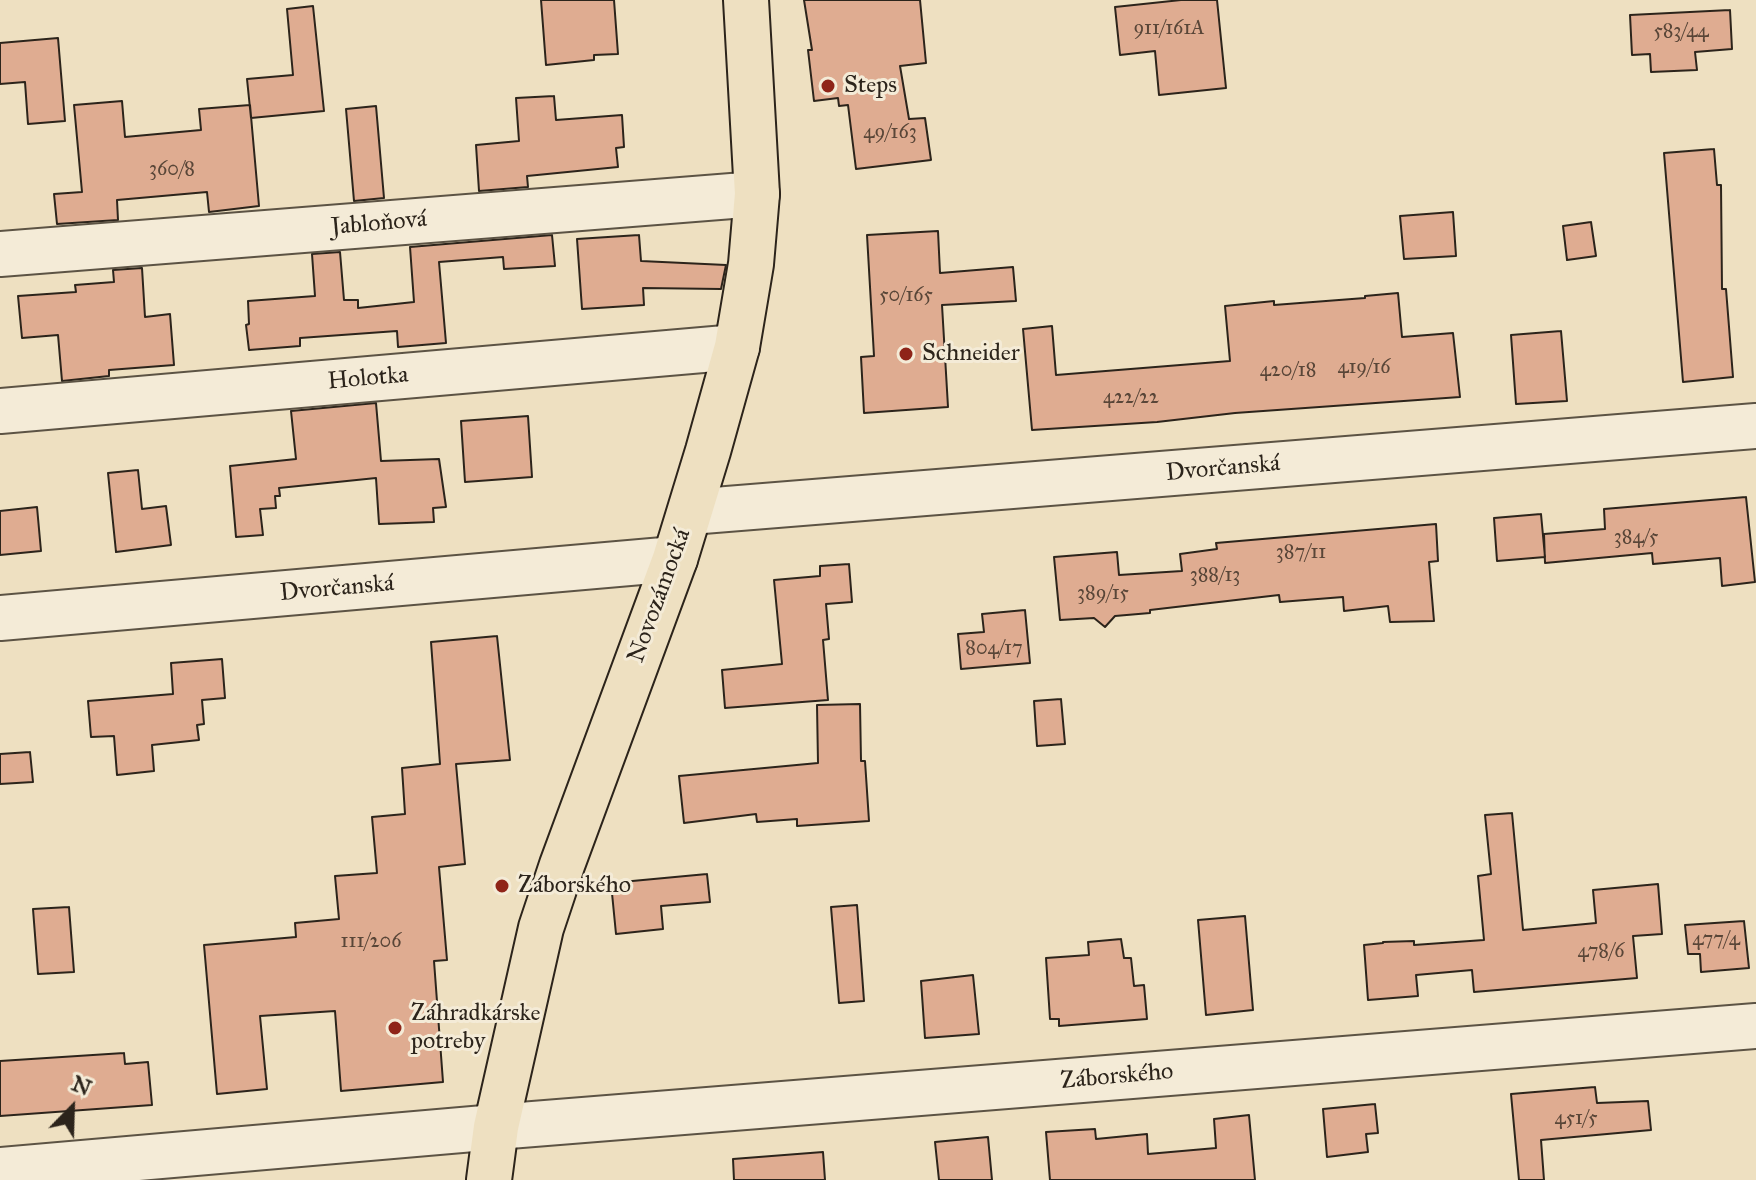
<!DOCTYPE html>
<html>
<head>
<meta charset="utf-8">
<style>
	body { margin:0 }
	#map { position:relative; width:1756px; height:1180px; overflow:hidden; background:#eee0c1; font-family:"IM FELL Great Primer",serif }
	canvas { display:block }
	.north { position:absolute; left:32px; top:1068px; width:80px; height:80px; -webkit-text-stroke:6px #f4ebd7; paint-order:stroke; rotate:23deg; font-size:22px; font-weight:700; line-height:32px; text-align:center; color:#2c241b }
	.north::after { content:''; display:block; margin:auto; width:28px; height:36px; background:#2c241b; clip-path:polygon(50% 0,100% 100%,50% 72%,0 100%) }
</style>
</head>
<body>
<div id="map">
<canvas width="1756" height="1180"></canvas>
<div class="north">N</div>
</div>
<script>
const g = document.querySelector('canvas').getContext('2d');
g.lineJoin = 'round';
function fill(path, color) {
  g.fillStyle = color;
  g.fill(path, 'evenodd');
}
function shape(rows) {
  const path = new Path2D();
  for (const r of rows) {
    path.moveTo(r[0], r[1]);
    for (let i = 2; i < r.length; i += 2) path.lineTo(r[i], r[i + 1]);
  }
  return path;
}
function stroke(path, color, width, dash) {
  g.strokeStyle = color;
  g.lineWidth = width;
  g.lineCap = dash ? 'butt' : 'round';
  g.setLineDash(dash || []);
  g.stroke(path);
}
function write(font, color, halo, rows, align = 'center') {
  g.font = font + ' "IM FELL Great Primer",serif';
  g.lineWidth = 6;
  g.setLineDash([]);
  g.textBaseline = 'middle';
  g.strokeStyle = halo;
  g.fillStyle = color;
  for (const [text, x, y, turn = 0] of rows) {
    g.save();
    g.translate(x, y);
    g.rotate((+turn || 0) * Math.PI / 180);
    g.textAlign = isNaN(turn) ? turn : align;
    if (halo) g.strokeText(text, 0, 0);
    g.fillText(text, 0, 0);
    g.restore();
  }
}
const building = shape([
	[541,0,614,0,618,54,594,55,594,60,546,65,541,0],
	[804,0,920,0,926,63,900,66,909,119,925,118,931,160,856,169,848,105,839,106,838,98,814,101,808,50,812,50,804,0],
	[1181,0,1217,0,1226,88,1159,95,1155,51,1120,55,1115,7,1181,0],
	[313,6,324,111,251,118,247,79,293,75,287,9,313,6],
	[1730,10,1732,49,1695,52,1697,70,1651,72,1650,54,1632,55,1630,15,1730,10],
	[58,38,65,121,28,124,25,82,0,84,0,43,58,38],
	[554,96,556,120,622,115,624,147,616,148,618,167,527,176,528,187,479,191,476,145,519,141,516,98,554,96],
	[122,101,125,137,201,130,199,109,250,105,259,206,209,212,207,192,117,200,118,220,57,224,54,194,82,192,74,105,122,101],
	[376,106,384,198,354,201,346,109,376,106],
	[1714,149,1717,185,1721,185,1722,289,1726,289,1733,377,1683,382,1664,153,1714,149],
	[1453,212,1456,256,1404,259,1400,216,1453,212],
	[1591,222,1596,256,1567,260,1563,226,1591,222],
	[938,231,940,273,1013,267,1016,301,942,305,948,407,864,413,861,357,874,356,867,235,938,231],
	[552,235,555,266,504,269,503,257,439,262,446,343,398,347,397,331,300,338,300,346,249,350,246,325,249,324,248,301,315,296,312,254,340,252,344,300,358,300,358,308,414,302,410,247,552,235],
	[639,235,641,261,726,265,721,289,643,288,644,305,582,309,577,239,639,235],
	[142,268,145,317,170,314,174,365,109,370,109,376,62,381,58,335,22,338,18,296,76,292,75,285,114,282,113,270,142,268],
	[1398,293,1402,337,1453,333,1460,397,1235,413,1157,422,1032,430,1023,329,1052,326,1056,375,1230,361,1225,306,1274,301,1274,305,1365,298,1365,296,1398,293],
	[1561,331,1567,401,1516,404,1511,335,1561,331],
	[376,403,381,461,439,459,446,507,433,508,434,522,379,524,376,478,279,488,280,496,275,496,276,508,260,509,263,535,236,537,230,466,296,459,291,411,376,403],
	[528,416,532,477,465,482,461,421,528,416],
	[138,470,142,509,166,506,171,545,116,552,108,473,138,470],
	[1746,497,1755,582,1722,586,1720,558,1653,564,1652,553,1545,563,1544,534,1605,529,1604,509,1746,497],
	[37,507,41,551,0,555,0,511,37,507],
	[1541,514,1545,557,1497,561,1494,518,1541,514],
	[1436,524,1438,561,1429,562,1434,621,1390,622,1388,606,1344,611,1343,597,1280,602,1279,595,1150,610,1150,613,1115,616,1105,627,1094,618,1060,620,1054,557,1117,552,1119,575,1182,571,1180,554,1217,549,1216,543,1436,524],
	[849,564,852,602,826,604,829,639,823,640,828,700,725,708,722,670,782,664,774,580,820,576,820,566,849,564],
	[1025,610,1030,663,961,669,958,634,984,632,982,614,1025,610],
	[497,636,510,760,456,764,465,864,439,867,447,960,434,961,443,1082,341,1091,335,1011,260,1016,267,1089,217,1094,204,945,296,937,295,923,339,919,335,876,377,873,372,817,405,814,402,768,440,764,431,642,497,636],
	[222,659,225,698,202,700,204,724,197,725,199,740,152,745,154,771,117,775,114,736,91,737,88,701,173,694,171,663,222,659],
	[1061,699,1065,744,1037,746,1034,701,1061,699],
	[860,704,861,761,865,761,869,821,797,826,797,819,757,822,756,814,684,823,679,776,818,763,817,705,860,704],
	[30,752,33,782,0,784,0,754,30,752],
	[1512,813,1523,930,1596,923,1593,890,1658,884,1662,934,1633,936,1637,978,1474,992,1472,970,1416,975,1418,996,1368,1000,1364,945,1383,943,1383,942,1414,941,1414,945,1484,940,1478,876,1491,874,1485,815,1512,813],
	[707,874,710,902,661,906,663,929,616,934,611,883,707,874],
	[857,905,864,1001,839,1003,831,907,857,905],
	[69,907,74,972,38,974,33,909,69,907],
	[1245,916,1253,1010,1206,1015,1198,920,1245,916],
	[1744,921,1749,968,1701,972,1700,954,1688,954,1685,925,1744,921],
	[1121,939,1124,958,1131,958,1134,986,1144,985,1147,1019,1059,1026,1059,1019,1050,1019,1046,958,1089,955,1088,942,1121,939],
	[973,975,979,1034,925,1038,921,981,973,975],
	[124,1053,125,1064,148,1062,152,1105,0,1116,0,1061,124,1053],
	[1595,1087,1597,1103,1648,1101,1651,1130,1541,1140,1544,1180,1519,1180,1511,1094,1595,1087],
	[1375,1104,1378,1133,1366,1134,1368,1152,1327,1157,1323,1109,1375,1104],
	[1249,1115,1255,1180,1050,1180,1046,1132,1095,1129,1096,1139,1147,1134,1148,1154,1216,1148,1214,1119,1249,1115],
	[988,1137,992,1180,939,1180,935,1142,988,1137],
	[823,1152,825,1180,734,1180,733,1159,823,1152]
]);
fill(building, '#dfac91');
stroke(building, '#2c241b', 2);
const minor = shape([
	[0,254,757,194],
	[0,411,737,347],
	[690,512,1756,426],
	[0,618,675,559],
	[0,1170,496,1127,1756,1026]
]);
const major = shape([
	[489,1180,496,1127,541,928,562,865,675,559,708,451,737,347,751,264,757,194,746,0]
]);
stroke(minor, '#5c5344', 48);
stroke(major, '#2c241b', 48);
stroke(minor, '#f4ebd7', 44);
stroke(major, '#eee0c1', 44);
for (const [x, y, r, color] of [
	[828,86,8,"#8f2418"],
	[906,354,8,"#8f2418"],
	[502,886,8,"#8f2418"],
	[395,1028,8,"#8f2418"]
]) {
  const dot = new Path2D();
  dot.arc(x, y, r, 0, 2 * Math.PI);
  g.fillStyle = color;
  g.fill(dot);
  stroke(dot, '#f4ebd7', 3);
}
write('20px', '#594638', null, [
	["911/161A",1169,29],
	["583/44",1681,32],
	["49/163",890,133],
	["360/8",172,170],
	["50/165",906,296],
	["419/16",1364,368],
	["420/18",1288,371],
	["422/22",1131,398],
	["384/5",1636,538],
	["387/11",1301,553],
	["388/13",1215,576],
	["389/15",1103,594],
	["804/17",994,649],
	["477/4",1716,940],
	["111/206",371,942],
	["478/6",1601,952],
	["451/5",1576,1119]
]);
write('24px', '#2c241b', '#f4ebd7', [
	["Steps",844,86],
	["Schneider",922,354],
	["Záborského",518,886],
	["Záhradkárske",411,1014],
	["potreby",411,1042]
], 'left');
write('24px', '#2c241b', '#f4ebd7', [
	["Jabloňová",379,224,-5],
	["Holotka",368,379,-5],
	["Dvorčanská",1223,469,-5],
	["Dvorčanská",337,589,-5],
	["Novozámocká",660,596,-70],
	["Záborského",1117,1077,-5]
]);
</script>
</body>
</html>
